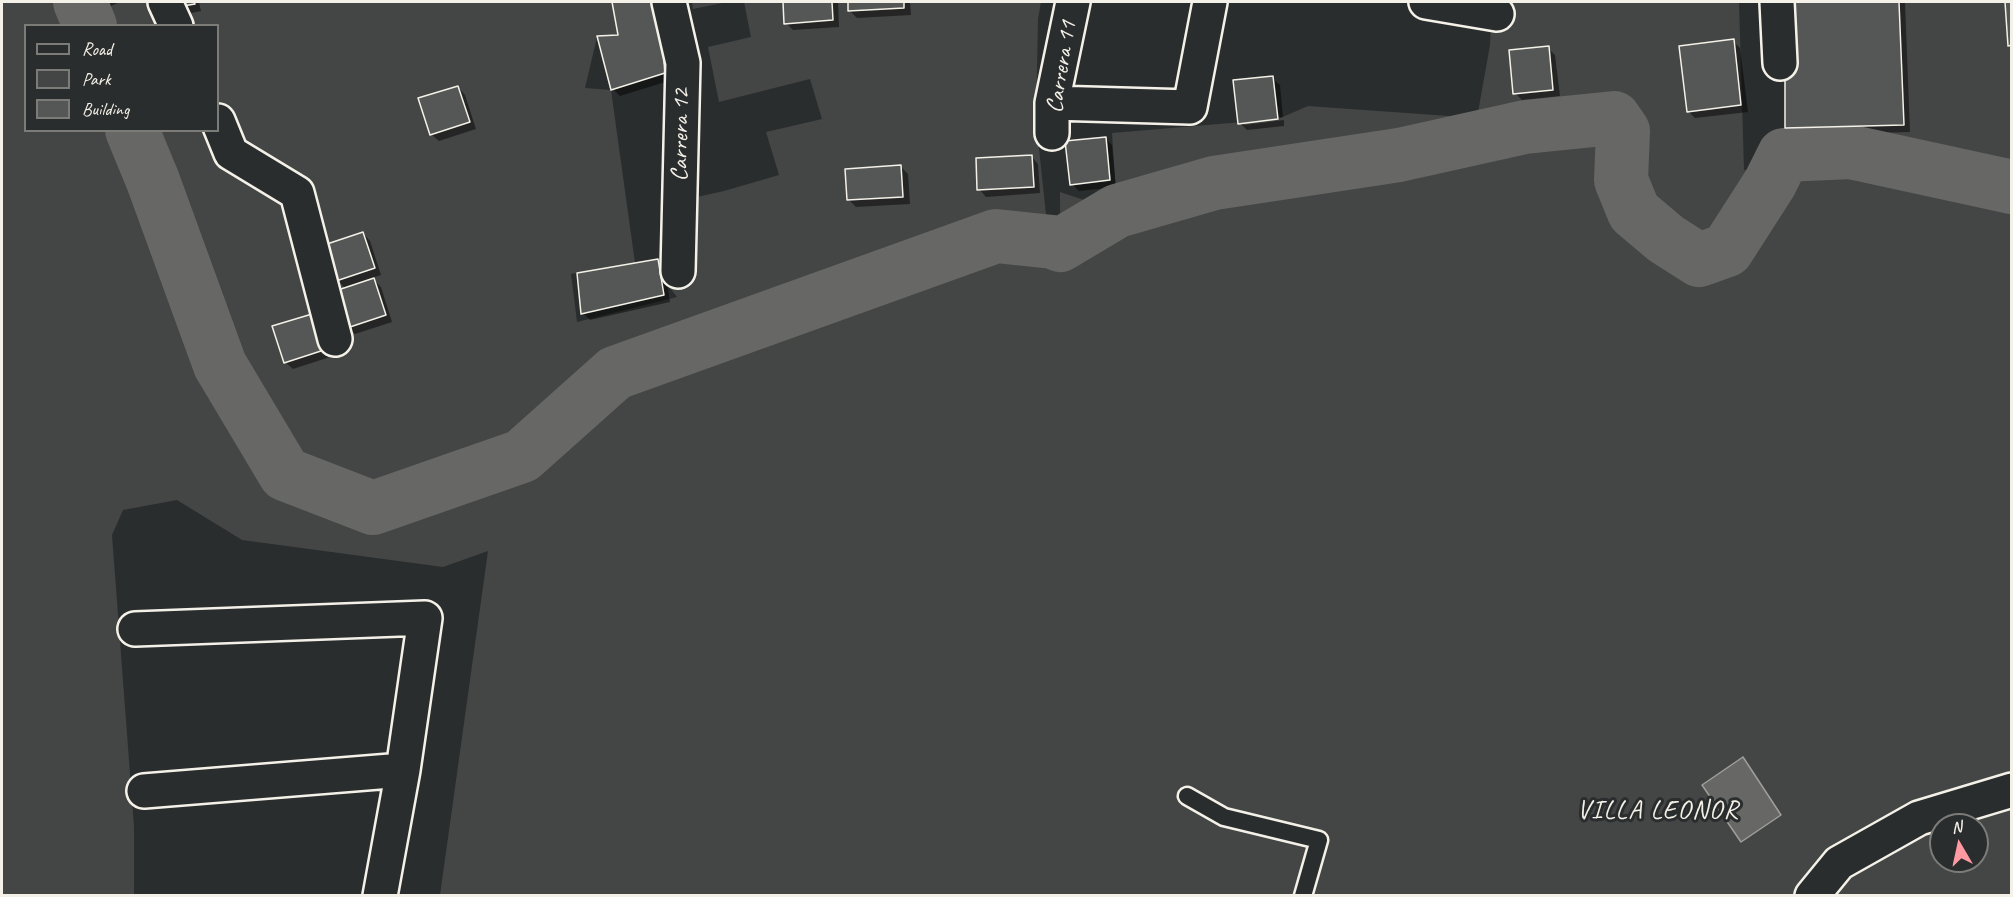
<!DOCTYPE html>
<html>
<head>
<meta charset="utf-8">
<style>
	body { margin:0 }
	#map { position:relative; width:2013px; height:897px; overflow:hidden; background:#2a2d2e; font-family:Caveat,sans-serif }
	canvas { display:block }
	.frame { position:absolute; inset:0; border:3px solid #f4f1e8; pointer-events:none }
	.legend { position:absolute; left:24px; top:24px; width:195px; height:108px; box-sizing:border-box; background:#2a2d2e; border:2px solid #7b7b78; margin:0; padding:8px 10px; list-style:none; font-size:18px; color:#f4f1e8 }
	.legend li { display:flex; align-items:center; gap:12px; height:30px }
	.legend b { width:30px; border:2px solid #7b7b78 }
	.north { position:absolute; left:1929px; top:813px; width:60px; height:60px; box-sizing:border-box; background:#2a2d2e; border:2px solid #7b7b78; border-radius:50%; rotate:351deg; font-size:16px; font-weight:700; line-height:24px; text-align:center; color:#f4f1e8 }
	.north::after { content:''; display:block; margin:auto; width:21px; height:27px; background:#ff9aa2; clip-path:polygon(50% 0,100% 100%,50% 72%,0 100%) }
</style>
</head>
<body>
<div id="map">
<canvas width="2013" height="897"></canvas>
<div class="frame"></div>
<ul class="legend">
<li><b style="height:8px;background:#2a2d2e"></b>Road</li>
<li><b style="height:16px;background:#444645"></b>Park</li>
<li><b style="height:16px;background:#555756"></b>Building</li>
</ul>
<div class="north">N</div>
</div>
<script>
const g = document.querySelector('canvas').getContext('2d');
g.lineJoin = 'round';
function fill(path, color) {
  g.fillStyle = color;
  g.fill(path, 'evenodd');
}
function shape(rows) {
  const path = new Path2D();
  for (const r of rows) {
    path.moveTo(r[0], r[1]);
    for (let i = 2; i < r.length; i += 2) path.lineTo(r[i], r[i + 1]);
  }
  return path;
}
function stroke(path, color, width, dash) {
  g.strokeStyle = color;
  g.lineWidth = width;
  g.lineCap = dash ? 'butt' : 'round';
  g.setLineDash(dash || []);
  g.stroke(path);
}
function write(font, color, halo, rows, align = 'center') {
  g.font = font + ' Caveat,sans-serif';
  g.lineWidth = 6;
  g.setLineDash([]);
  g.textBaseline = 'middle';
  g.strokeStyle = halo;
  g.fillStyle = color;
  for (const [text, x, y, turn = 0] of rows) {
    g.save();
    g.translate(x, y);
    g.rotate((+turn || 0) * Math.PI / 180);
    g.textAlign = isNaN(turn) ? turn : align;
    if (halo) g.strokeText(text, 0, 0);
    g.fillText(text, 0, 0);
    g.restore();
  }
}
fill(shape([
	[2,2,612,2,618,35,597,37,585,88,611,90,635,263,571,274,577,322,677,297,670,288,668,278,679,201,724,191,779,175,766,132,822,119,810,79,719,102,708,47,751,37,744,2,1041,2,1038,19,1036,120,1047,224,1060,221,1060,192,1117,211,1112,133,1278,119,1308,106,1477,118,1490,45,1491,23,1495,2,1739,2,1744,170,1768,166,1785,128,1904,125,1899,2,2011,2,2011,781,1802,895,440,895,488,551,443,567,242,540,177,500,123,510,112,535,134,827,134,895,2,896],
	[26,26,218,26,218,130,26,130],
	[692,2,727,2,693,9],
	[2011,803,2011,895,1823,896,1844,870,1924,827],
	[1941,825,1977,825,1977,861,1941,861]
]), '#444645');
const water = shape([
	[1743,757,1781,815,1741,842,1702,785,1743,757]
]);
fill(water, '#676866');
stroke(water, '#9f9f9a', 1.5);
fill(shape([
	[94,2,120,2,102,10],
	[178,2,199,2,201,11,186,14],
	[614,2,665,2,672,80,620,96,613,89,620,36],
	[784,2,838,2,839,27,793,30,786,23],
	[849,2,910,2,911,15,857,18,850,11],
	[1787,2,1905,2,1910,132,1794,135,1787,128],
	[1733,41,1740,48,1748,112,1695,118,1688,111],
	[1548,48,1555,55,1560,96,1522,100,1515,93],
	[1272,78,1280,85,1283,117,1244,122,1244,125,1284,120,1284,126,1247,130,1240,123],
	[458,87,465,95,476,129,439,141,431,134],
	[1105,138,1112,145,1116,187,1079,191,1072,184],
	[1031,156,1038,164,1040,193,986,197,979,189],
	[901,167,908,174,910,204,856,207,849,200],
	[363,233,370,241,381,275,372,278,381,287,392,322,355,334,348,327,346,289,337,280],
	[657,261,665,268,670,302,590,320,583,313],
	[319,323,330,357,293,369,285,362]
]), '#0007');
stroke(shape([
	[80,2,90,26],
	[132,130,153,181,220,365,285,474,373,508,522,456,615,373,996,236,1053,242,1060,245,1117,211,1214,183,1399,155,1525,127,1614,118,1623,131,1621,180,1634,212,1666,239,1699,260,1727,250,1770,183,1784,155,1851,152,2012,187]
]), '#676866', 54);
const building = shape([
	[176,2,194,2,195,4,177,7,176,2],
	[612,2,659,2,665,73,611,90,597,36,618,35,612,2],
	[783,2,832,2,833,20,784,24,783,2],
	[848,2,904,2,904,8,848,11,848,2],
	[1785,2,1899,2,1904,125,1785,128,1785,2],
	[2005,2,2012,2,2012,45,2008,46,2005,2],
	[1734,39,1741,105,1687,112,1679,46,1734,39],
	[1549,46,1553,90,1513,94,1509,50,1549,46],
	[1273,76,1278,119,1238,124,1233,80,1273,76],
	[458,86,470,122,430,135,418,98,458,86],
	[1106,137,1110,180,1070,185,1065,141,1106,137],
	[1032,155,1034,187,977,190,976,158,1032,155],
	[901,165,903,197,847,200,845,169,901,165],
	[363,232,375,268,336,281,324,245,363,232],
	[658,259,664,295,581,314,577,273,658,259],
	[374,278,386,315,347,328,335,291,374,278],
	[312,314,324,350,284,363,272,326,312,314]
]);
fill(building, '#555756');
stroke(building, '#f4f1e8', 1.5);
const lane = shape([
	[1187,796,1224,817,1319,840,1303,896]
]);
const street = shape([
	[165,2,176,26],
	[669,2,683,63,678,271],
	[1426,2,1497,14],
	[1777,2,1780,63],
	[1052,103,1190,107,1210,2],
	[218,121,231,153,297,193,335,339],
	[1052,133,1052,103,1073,2],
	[135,629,425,618,403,770,380,896],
	[144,791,403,770]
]);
const primary = shape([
	[1812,896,1839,863,1919,818,2012,790]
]);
stroke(lane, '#f4f1e8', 21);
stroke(street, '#f4f1e8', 38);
stroke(primary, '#f4f1e8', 38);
stroke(lane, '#2a2d2e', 16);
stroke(street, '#2a2d2e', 33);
stroke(primary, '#2a2d2e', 33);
write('24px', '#f4f1e8', '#2a2d2e', [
	["Carrera 11",1062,67,-81],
	["Carrera 12",681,135,-89]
]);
g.letterSpacing = '1.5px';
write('26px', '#f4f1e8', '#2a2d2e', [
	["VILLA LEONOR",1658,811]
]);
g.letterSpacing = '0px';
</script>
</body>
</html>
